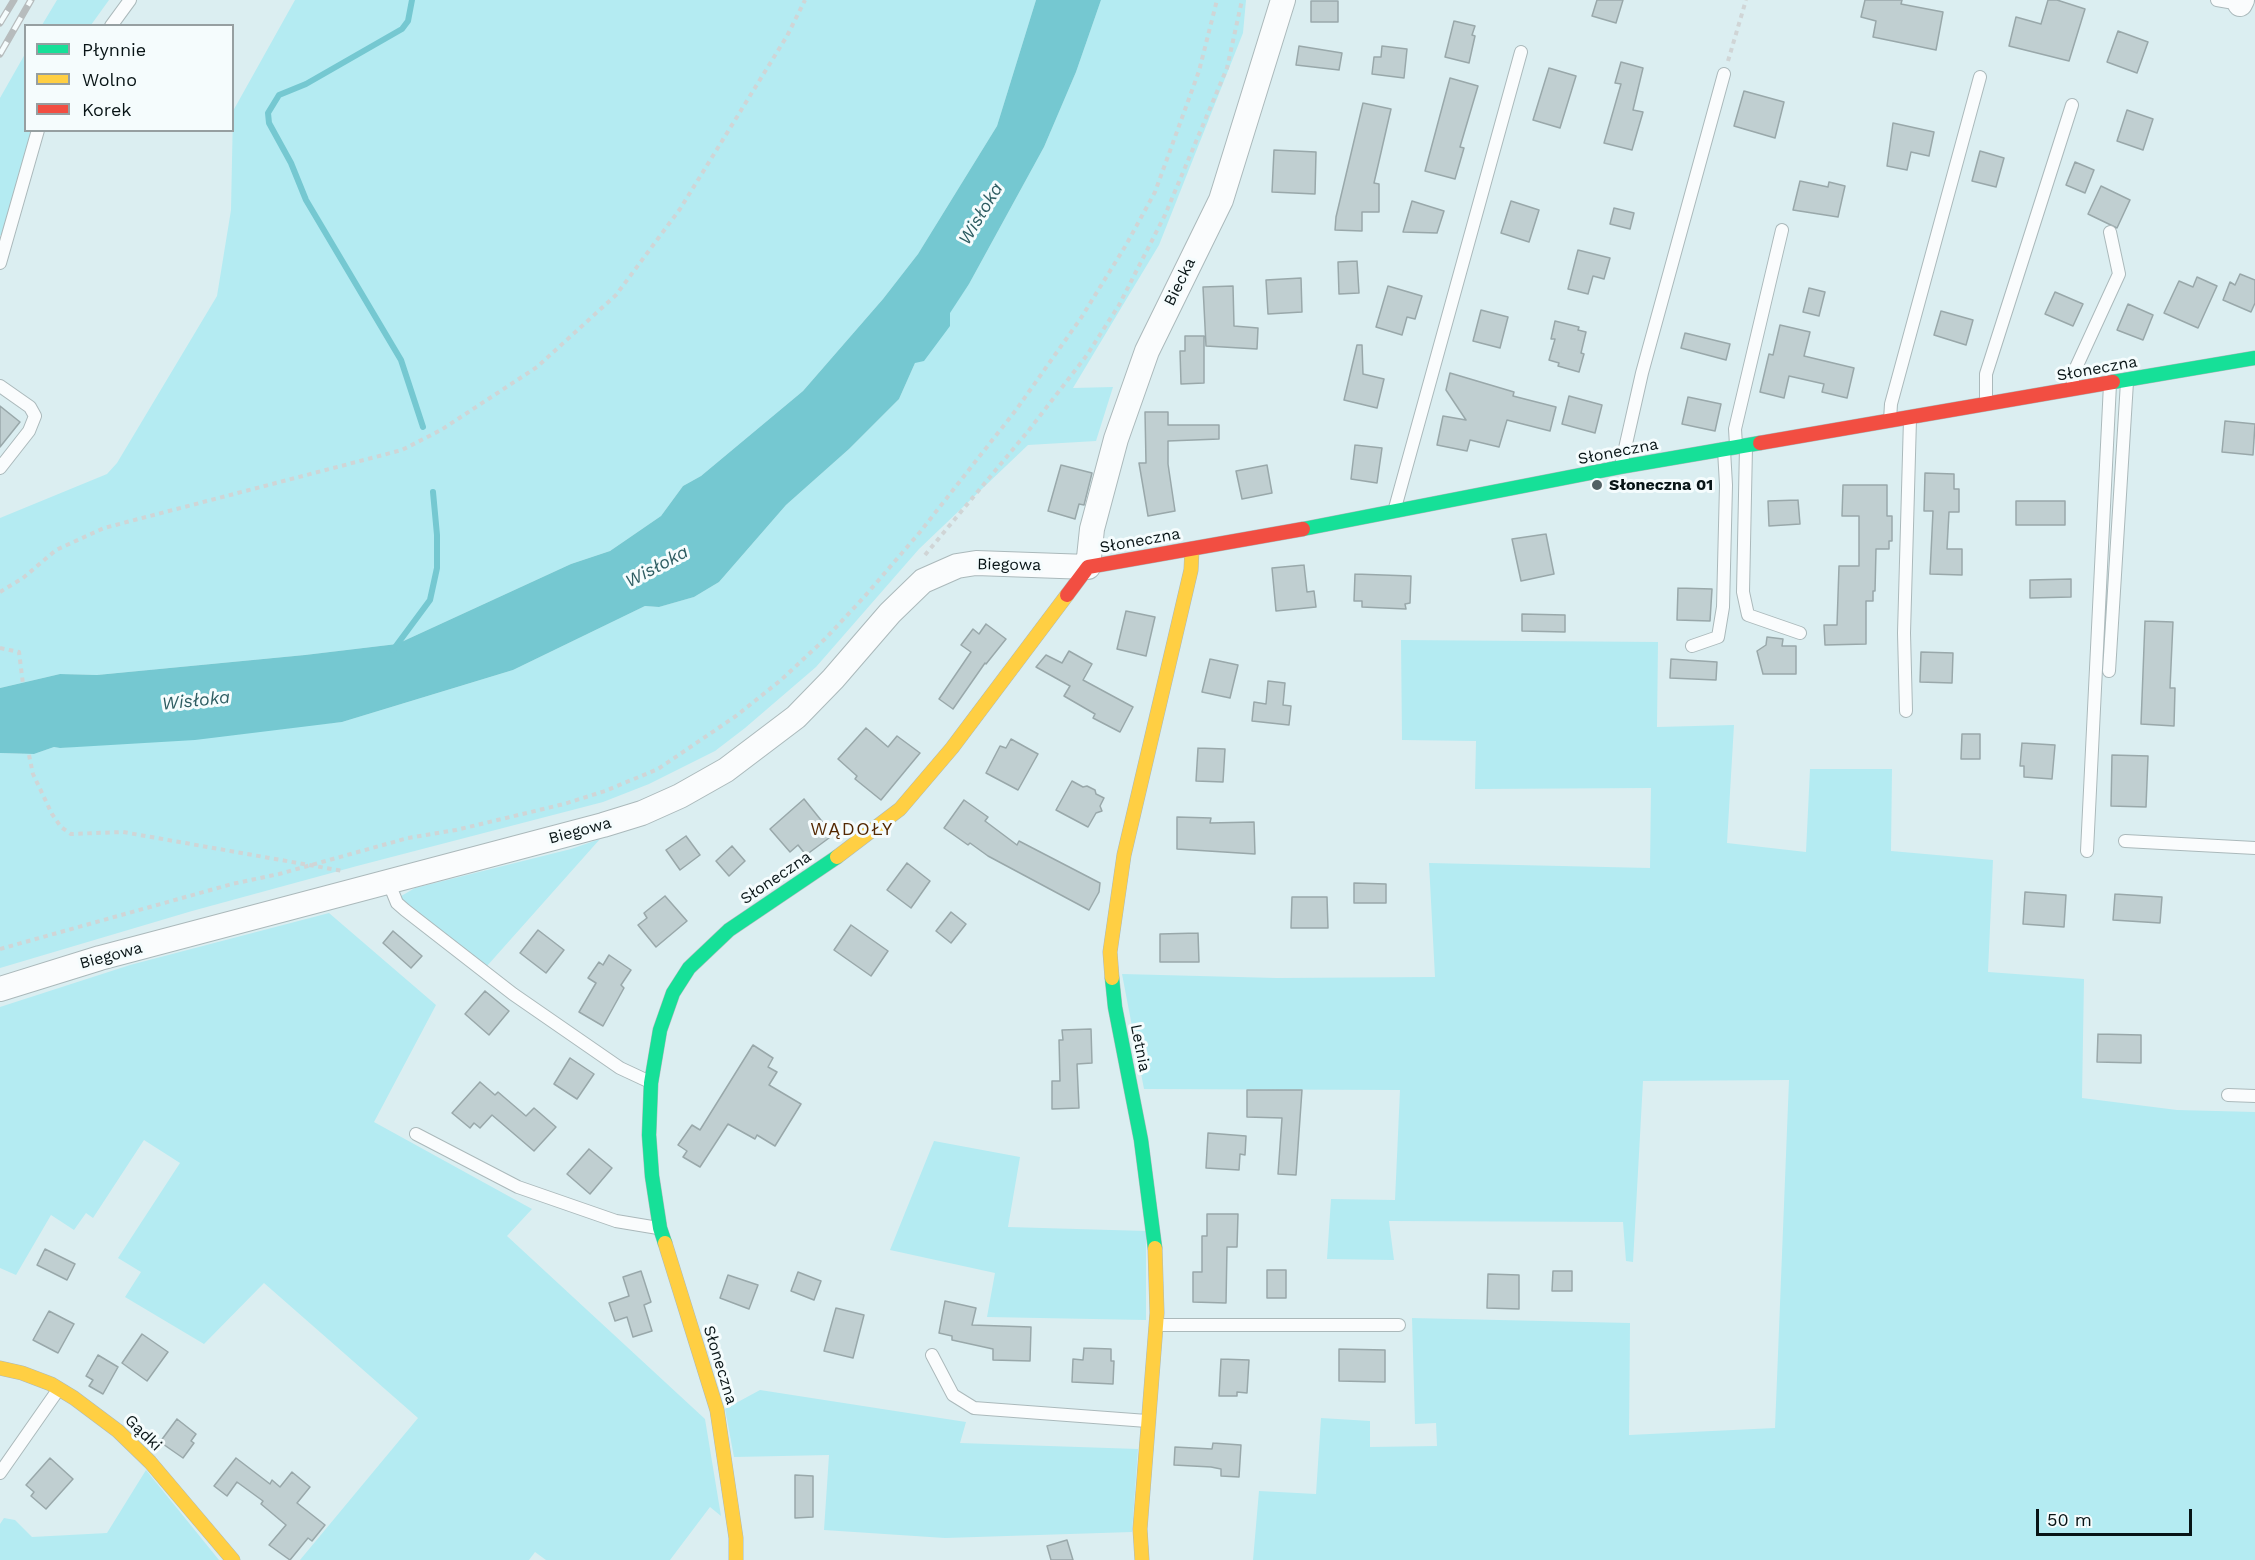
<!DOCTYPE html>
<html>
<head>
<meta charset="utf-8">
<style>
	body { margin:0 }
	#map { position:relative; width:2255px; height:1560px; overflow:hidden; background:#dbeef1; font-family:"Work Sans",sans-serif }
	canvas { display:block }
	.legend { position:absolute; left:24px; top:24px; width:210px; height:108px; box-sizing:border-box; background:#f5fcfd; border:2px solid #969fa1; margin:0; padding:8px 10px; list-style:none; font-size:18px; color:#081416 }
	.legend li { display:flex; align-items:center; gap:12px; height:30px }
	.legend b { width:30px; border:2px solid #969fa1 }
	.scale { position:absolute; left:2036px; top:1509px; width:156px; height:27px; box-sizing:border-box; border:3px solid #081416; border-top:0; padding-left:8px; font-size:18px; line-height:21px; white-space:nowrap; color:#081416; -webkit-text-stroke:4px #f5fcfd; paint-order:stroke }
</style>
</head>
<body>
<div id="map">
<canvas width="2255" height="1560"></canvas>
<ul class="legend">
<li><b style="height:8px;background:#16e098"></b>Płynnie</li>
<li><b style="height:8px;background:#ffcf43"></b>Wolno</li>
<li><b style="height:8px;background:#f24e42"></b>Korek</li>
</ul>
<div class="scale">50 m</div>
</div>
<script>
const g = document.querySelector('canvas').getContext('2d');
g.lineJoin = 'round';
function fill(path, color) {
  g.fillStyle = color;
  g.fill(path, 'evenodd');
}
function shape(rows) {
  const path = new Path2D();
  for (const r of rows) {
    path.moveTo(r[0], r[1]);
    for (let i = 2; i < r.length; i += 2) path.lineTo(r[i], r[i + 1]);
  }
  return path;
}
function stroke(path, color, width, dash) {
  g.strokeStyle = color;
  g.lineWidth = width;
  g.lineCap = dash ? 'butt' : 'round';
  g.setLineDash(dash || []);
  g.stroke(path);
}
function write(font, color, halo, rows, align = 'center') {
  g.font = font + ' "Work Sans",sans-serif';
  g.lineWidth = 6;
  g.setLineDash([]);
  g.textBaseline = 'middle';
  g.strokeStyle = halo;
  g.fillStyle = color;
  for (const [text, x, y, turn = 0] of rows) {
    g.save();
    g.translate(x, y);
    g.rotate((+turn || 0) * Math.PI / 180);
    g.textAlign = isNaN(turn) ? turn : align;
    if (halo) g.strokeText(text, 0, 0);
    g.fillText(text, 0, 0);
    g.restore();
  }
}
fill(shape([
	[57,0,109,0,91,25,42,25],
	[295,0,1036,0,997,126,918,254,883,299,803,391,701,476,683,486,661,516,610,551,571,564,397,644,305,655,97,675,60,674,0,688,0,518,107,474,117,463,217,296,231,210,233,111],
	[1101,0,1246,0,1243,33,1159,245,1073,388,1113,387,1096,441,1028,445,919,549,816,667,745,728,715,751,649,784,603,802,357,866,192,911,0,968,0,753,34,754,54,747,60,748,342,722,513,670,645,606,659,607,694,597,719,582,786,505,849,449,899,399,915,363,969,284,1044,147,1076,72],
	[25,54,26,130,42,131,14,237,0,235,0,98],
	[1401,640,1658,642,1657,727,1734,725,1727,843,1806,852,1810,769,1892,769,1891,851,1993,860,1988,972,2084,979,2082,1098,2177,1110,2255,1112,2255,1560,1253,1560,1259,1491,1316,1494,1321,1418,1370,1421,1370,1447,1437,1446,1436,1423,1415,1424,1412,1318,1630,1323,1629,1435,1775,1428,1789,1080,1643,1081,1633,1262,1626,1261,1623,1222,1389,1221,1394,1260,1327,1259,1331,1199,1395,1200,1400,1090,1144,1089,1122,974,1277,978,1435,977,1429,863,1650,868,1651,788,1475,789,1476,741,1402,740],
	[600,839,487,966,396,899,415,888,571,849],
	[329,913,436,1005,374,1122,532,1209,507,1236,705,1419,721,1516,710,1507,670,1560,546,1560,535,1552,529,1560,300,1560,418,1418,264,1283,204,1344,125,1297,141,1272,118,1258,180,1163,144,1140,93,1218,86,1213,74,1230,51,1215,16,1275,0,1268,0,1007,130,965],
	[934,1141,1020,1157,1008,1227,1146,1231,1146,1320,987,1317,995,1273,890,1250],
	[760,1390,966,1422,960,1443,1138,1449,1132,1532,945,1538,824,1530,829,1455,734,1457,725,1409],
	[146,1470,219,1560,0,1560,0,1524,4,1518,15,1520,32,1537,107,1533]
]), '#b4ebf2');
fill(shape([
	[1036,0,1101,0,1076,72,1044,147,969,284,950,313,950,326,924,361,915,363,899,399,849,449,786,505,719,582,694,597,659,607,645,606,513,670,342,722,195,740,60,748,54,747,34,754,0,753,0,688,60,674,97,675,305,655,397,644,571,564,610,551,661,516,683,486,701,476,803,391,883,299,918,254,997,126]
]), '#75c8d1');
stroke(shape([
	[412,0,408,21,402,29,306,84,279,95,268,113,269,123,291,163,306,200,401,360,423,427],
	[393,650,430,600,437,568,437,535,433,492]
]), '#75c8d1', 6);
const building = shape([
	[1597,0,1623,0,1616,23,1592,16,1597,0],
	[1865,0,1902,0,1901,4,1943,12,1936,50,1873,37,1876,21,1861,17,1865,0],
	[2048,0,2057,0,2085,9,2069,61,2009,46,2016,17,2041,24,2048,0],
	[1311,1,1338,1,1338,22,1311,22,1311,1],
	[1454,21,1475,26,1472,35,1475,36,1469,63,1445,57,1454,21],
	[2118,31,2148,42,2137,73,2107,62,2118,31],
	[1299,46,1342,53,1339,70,1296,65,1299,46],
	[1382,46,1407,49,1404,78,1372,74,1374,57,1381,57,1382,46],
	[1621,62,1643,68,1633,110,1643,112,1632,150,1604,143,1621,84,1615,83,1621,62],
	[1549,68,1576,76,1560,128,1533,120,1549,68],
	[1450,78,1478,86,1460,147,1464,148,1455,179,1425,171,1450,78],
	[1744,91,1784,102,1775,138,1734,126,1744,91],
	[1363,103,1391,109,1374,183,1379,184,1379,212,1362,212,1362,231,1335,230,1336,217,1363,103],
	[2127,110,2153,119,2143,150,2117,141,2127,110],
	[1893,123,1934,132,1929,156,1911,152,1907,170,1887,166,1893,123],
	[1274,150,1316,152,1315,194,1272,192,1274,150],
	[1980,151,2004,158,1996,187,1972,181,1980,151],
	[2075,162,2094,170,2085,193,2066,185,2075,162],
	[1800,181,1828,187,1829,182,1845,186,1838,217,1793,210,1800,181],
	[2101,186,2130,200,2117,228,2088,214,2101,186],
	[1412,201,1444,211,1437,233,1403,232,1412,201],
	[1511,201,1539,210,1529,242,1501,233,1511,201],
	[1614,208,1634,213,1630,229,1610,224,1614,208],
	[1578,250,1610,258,1604,279,1593,276,1588,294,1568,289,1578,250],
	[1357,261,1359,293,1339,294,1338,262,1357,261],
	[2240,274,2255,280,2255,303,2251,312,2223,300,2230,282,2235,285,2240,274],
	[2197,277,2217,286,2198,328,2164,313,2179,281,2193,287,2197,277],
	[1301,278,1302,312,1268,314,1266,280,1301,278],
	[1233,286,1234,326,1258,328,1257,349,1206,346,1203,287,1233,286],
	[1388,286,1422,296,1415,319,1407,317,1402,335,1376,327,1388,286],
	[1809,288,1825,292,1819,316,1803,312,1809,288],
	[2055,292,2083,304,2073,326,2045,314,2055,292],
	[2128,304,2153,315,2143,340,2117,330,2128,304],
	[1481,310,1508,317,1500,348,1473,341,1481,310],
	[1941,311,1973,320,1966,345,1934,335,1941,311],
	[1555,321,1579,327,1578,330,1586,332,1581,353,1584,354,1579,372,1558,366,1559,363,1549,360,1555,339,1551,339,1555,321],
	[1780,325,1810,332,1804,356,1854,368,1847,398,1822,392,1824,384,1789,376,1784,398,1760,392,1769,354,1773,355,1780,325],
	[1685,333,1730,344,1726,360,1681,348,1685,333],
	[1185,336,1204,336,1204,383,1181,384,1180,351,1185,351,1185,336],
	[1357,345,1362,345,1363,374,1384,379,1377,408,1344,400,1357,345],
	[1450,373,1514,392,1513,396,1556,407,1550,431,1507,420,1499,447,1470,440,1467,451,1437,445,1443,416,1466,420,1446,390,1450,373],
	[1569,396,1602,405,1595,433,1562,424,1569,396],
	[1688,397,1721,404,1715,431,1682,424,1688,397],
	[0,406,20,422,0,447,0,406],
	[1145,412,1168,412,1168,425,1219,425,1219,439,1168,441,1168,464,1175,511,1148,516,1139,463,1146,463,1145,412],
	[2225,421,2255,424,2253,455,2222,452,2225,421],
	[1355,445,1382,448,1377,483,1351,479,1355,445],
	[1061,465,1092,473,1084,505,1079,504,1075,519,1048,511,1061,465],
	[1267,465,1272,493,1242,499,1236,471,1267,465],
	[1925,473,1954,474,1954,489,1959,489,1959,512,1949,512,1947,549,1962,549,1962,575,1930,574,1933,511,1924,511,1925,473],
	[1843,485,1887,485,1887,516,1892,516,1892,541,1889,541,1889,549,1876,549,1875,591,1873,591,1873,601,1866,601,1866,644,1825,645,1824,625,1837,625,1839,566,1859,566,1859,516,1842,516,1843,485],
	[1798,500,1800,524,1769,526,1768,501,1798,500],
	[2016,501,2065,501,2065,525,2016,525,2016,501],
	[1546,534,1554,574,1521,581,1512,539,1546,534],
	[1304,565,1307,592,1314,591,1316,607,1276,611,1272,568,1304,565],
	[1355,574,1411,576,1410,603,1405,604,1406,609,1362,607,1362,601,1354,601,1355,574],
	[2071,579,2071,597,2030,598,2030,580,2071,579],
	[1678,588,1712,589,1710,621,1677,620,1678,588],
	[1126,611,1155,617,1146,656,1117,649,1126,611],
	[1522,614,1565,615,1565,632,1522,631,1522,614],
	[2145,621,2173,622,2170,688,2175,688,2174,726,2141,724,2145,621],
	[986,624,1006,639,986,664,985,663,953,709,939,699,971,652,961,645,973,629,979,634,986,624],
	[1767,637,1783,639,1782,646,1796,646,1796,674,1763,674,1757,651,1766,645,1767,637],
	[1069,651,1092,664,1083,680,1133,707,1120,732,1093,718,1095,714,1064,696,1070,686,1036,667,1046,655,1062,663,1069,651],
	[1921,652,1953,653,1952,683,1920,682,1921,652],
	[1210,659,1238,665,1230,698,1202,692,1210,659],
	[1671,659,1717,662,1716,680,1670,678,1671,659],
	[1268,681,1285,683,1283,705,1291,706,1289,725,1252,721,1254,702,1266,704,1268,681],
	[866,728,888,747,897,736,920,753,881,800,855,779,857,776,838,759,866,728],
	[1962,734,1980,734,1980,759,1961,759,1962,734],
	[1011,739,1038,754,1018,790,986,773,1000,746,1006,748,1011,739],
	[2022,743,2055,745,2052,779,2024,777,2024,766,2020,766,2022,743],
	[1198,748,1225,749,1223,782,1196,781,1198,748],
	[2112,755,2148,756,2146,807,2111,806,2112,755],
	[1072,781,1083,787,1087,786,1095,790,1096,794,1104,798,1100,806,1102,811,1096,813,1088,827,1056,810,1072,781],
	[804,799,833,835,806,855,798,845,790,852,770,829,804,799],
	[964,800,988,817,985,821,1017,845,1019,841,1100,883,1099,892,1089,910,988,856,970,843,968,845,944,828,964,800],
	[1177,817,1211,818,1210,823,1254,822,1255,854,1177,849,1177,817],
	[686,836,700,855,680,870,666,850,686,836],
	[732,846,745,861,729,876,716,861,732,846],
	[907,863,930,881,911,908,887,890,907,863],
	[1354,883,1386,884,1386,903,1354,903,1354,883],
	[2025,892,2066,895,2064,927,2023,924,2025,892],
	[2115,894,2162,897,2160,923,2113,920,2115,894],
	[665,896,687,921,656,947,638,925,647,918,644,913,665,896],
	[1292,897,1327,897,1328,928,1291,928,1292,897],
	[951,912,966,924,951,943,936,931,951,912],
	[851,925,888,951,871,976,834,950,851,925],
	[538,930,564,950,546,973,520,953,538,930],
	[393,931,422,956,411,968,383,943,393,931],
	[1198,933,1199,962,1160,962,1160,934,1198,933],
	[609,955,631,970,621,985,624,988,603,1026,579,1012,596,983,588,978,599,962,603,965,609,955],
	[485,991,509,1011,489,1035,465,1014,485,991],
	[1091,1029,1092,1063,1077,1064,1079,1108,1052,1109,1052,1081,1060,1081,1059,1040,1063,1040,1062,1030,1091,1029],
	[2098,1034,2141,1035,2141,1063,2097,1062,2098,1034],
	[753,1045,773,1058,768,1067,777,1072,769,1085,801,1104,775,1146,757,1135,755,1139,728,1124,700,1167,683,1157,687,1151,678,1145,692,1125,700,1130,753,1045],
	[570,1058,594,1074,577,1099,554,1084,570,1058],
	[480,1082,495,1095,498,1092,526,1116,534,1108,556,1127,534,1151,492,1115,480,1128,474,1123,470,1128,452,1113,480,1082],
	[1247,1090,1302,1090,1296,1175,1278,1174,1282,1118,1247,1117,1247,1090],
	[1208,1133,1246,1136,1245,1155,1240,1154,1239,1170,1206,1168,1208,1133],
	[589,1149,612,1168,590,1194,567,1174,589,1149],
	[1207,1214,1238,1214,1237,1247,1227,1247,1226,1303,1193,1302,1193,1272,1202,1272,1202,1236,1207,1236,1207,1214],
	[45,1249,75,1264,67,1280,37,1265,45,1249],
	[1267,1270,1286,1270,1286,1298,1267,1298,1267,1270],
	[641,1271,651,1302,644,1305,652,1331,633,1337,627,1317,615,1321,609,1303,629,1296,623,1277,641,1271],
	[1553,1271,1572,1271,1572,1291,1552,1291,1553,1271],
	[798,1272,821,1281,814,1300,791,1291,798,1272],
	[1488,1274,1519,1275,1519,1309,1487,1308,1488,1274],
	[728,1275,758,1285,749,1309,720,1298,728,1275],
	[945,1301,976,1308,972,1325,1031,1327,1030,1361,993,1360,993,1349,952,1340,952,1336,939,1333,945,1301],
	[836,1308,864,1315,853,1358,824,1351,836,1308],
	[49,1311,74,1324,58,1353,33,1340,49,1311],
	[142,1334,168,1352,147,1381,122,1363,142,1334],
	[1084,1348,1111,1349,1111,1361,1114,1361,1113,1384,1072,1382,1073,1359,1083,1360,1084,1348],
	[1339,1349,1385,1350,1385,1382,1339,1381,1339,1349],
	[98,1355,118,1367,103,1394,89,1386,93,1380,86,1376,98,1355],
	[1221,1359,1249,1360,1247,1393,1237,1392,1237,1396,1219,1396,1221,1359],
	[177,1419,196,1434,191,1441,194,1443,183,1458,160,1442,177,1419],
	[1213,1443,1241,1445,1239,1477,1221,1476,1221,1469,1211,1467,1174,1465,1175,1447,1212,1449,1213,1443],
	[50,1458,73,1479,46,1509,31,1496,34,1492,26,1485,50,1458],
	[236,1458,270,1484,272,1480,280,1487,292,1472,310,1487,297,1503,325,1525,312,1541,308,1538,290,1560,269,1545,286,1525,261,1504,263,1501,237,1482,227,1496,214,1486,236,1458],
	[795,1475,813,1476,813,1517,795,1518,795,1475],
	[1067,1540,1073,1560,1051,1560,1047,1546,1067,1540]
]);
fill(building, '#c0cfd1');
stroke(building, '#99a8aa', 1.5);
const lane = shape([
	[2217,0,2240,4],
	[111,26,130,0],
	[0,263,38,130],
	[0,386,30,407,35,416,29,431,0,468],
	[2072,388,2074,372,2119,274,2110,232],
	[1986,403,1986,374,2072,105],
	[1890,420,1891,404,1980,77],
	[1736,445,1735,429,1782,230],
	[1746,447,1743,592,1748,615,1800,633],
	[1621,466,1642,373,1724,74],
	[1395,508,1521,52],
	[1692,646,1718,637,1723,607,1726,485,1724,450],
	[2109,671,2127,382],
	[1906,711,1904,633,1910,419],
	[2125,841,2255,848],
	[2087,851,2110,384],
	[388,881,397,903,405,910,513,994,620,1068,650,1082],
	[2228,1095,2255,1096],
	[416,1134,518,1187,616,1221,658,1228],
	[1157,1325,1399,1325],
	[932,1355,953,1395,974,1408,1147,1421],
	[0,1473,58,1390]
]);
const street = shape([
	[2240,4,2242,0],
	[0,989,100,958,603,825,642,813,680,796,726,770,796,717,833,679,890,613,923,581,957,566,976,563,1088,567,1092,529,1116,439,1147,351,1221,200,1283,0]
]);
const fast = shape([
	[2113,382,2255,358],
	[1303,529,1621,467,1760,443],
	[1112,978,1115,1007,1141,1140,1155,1248],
	[665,1243,660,1228,652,1176,649,1135,651,1083,660,1030,673,993,689,968,729,930,837,857]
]);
const slow = shape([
	[837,857,900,809,952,748,1067,595],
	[1112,978,1110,952,1124,855,1191,570,1192,549],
	[665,1243,717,1410,736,1538,736,1560],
	[0,1368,22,1373,51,1384,74,1398,118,1431,150,1462,233,1560],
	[1142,1560,1140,1529,1157,1313,1155,1248]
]);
const jam = shape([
	[1760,443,2113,382],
	[1067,595,1088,567,1303,529]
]);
stroke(lane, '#abb9bb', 14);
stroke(street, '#abb9bb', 26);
stroke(fast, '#abb9bb', 15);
stroke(slow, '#abb9bb', 15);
stroke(jam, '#abb9bb', 15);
stroke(shape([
	[1728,61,1746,0],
	[925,555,1029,430,1087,355,1119,305,1165,215,1227,68,1242,0],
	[0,592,23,578,56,550,104,528,402,450,441,430,537,367,616,295,680,209,787,36,805,0],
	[0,648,19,652,23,684],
	[29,755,33,774,52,814,61,827,71,834,123,832,343,871],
	[0,949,232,884,279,874,408,838,456,830,564,804,605,791,658,769,736,716,781,680,826,638,865,596,920,532,1016,410,1081,318,1126,245,1155,192,1199,71,1217,0]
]), '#d0d5d6', 4, [4.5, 4.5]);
stroke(lane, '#fafcfd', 12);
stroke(street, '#fafcfd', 24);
stroke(fast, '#16e098', 14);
stroke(slow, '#ffcf43', 14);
stroke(jam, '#f24e42', 14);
const rail = shape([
	[0,23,14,0],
	[0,54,31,0]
]);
stroke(rail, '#b7bcbd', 7);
stroke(rail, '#f5fcfd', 4.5, [14]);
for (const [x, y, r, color] of [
	[1597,485,6,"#526063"]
]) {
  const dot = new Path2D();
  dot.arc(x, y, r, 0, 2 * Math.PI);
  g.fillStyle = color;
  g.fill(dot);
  stroke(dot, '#f5fcfd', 2);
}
write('16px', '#081416', '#f5fcfd', [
	["Biecka",1180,282,-64],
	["Słoneczna",2097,369,-10],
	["Słoneczna",1618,452,-11],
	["Słoneczna",1140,541,-10],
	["Biegowa",1009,565,1],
	["Biegowa",580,831,-15],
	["Słoneczna",776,878,-34],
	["Biegowa",111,956,-15],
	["Letnia",1140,1048,79],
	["Słoneczna",720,1365,73],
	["Gądki",143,1433,44]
]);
write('bold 16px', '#081416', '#f5fcfd', [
	["Słoneczna 01",1609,485]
], 'left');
write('italic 18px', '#2e5d62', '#f5fcfd', [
	["Wisłoka",981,214,-59],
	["Wisłoka",657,567,-28],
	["Wisłoka",196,701,-6]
]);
g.letterSpacing = '1.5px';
write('18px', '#542802', '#f5fcfd', [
	["WĄDOŁY",852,830]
]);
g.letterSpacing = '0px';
</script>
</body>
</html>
